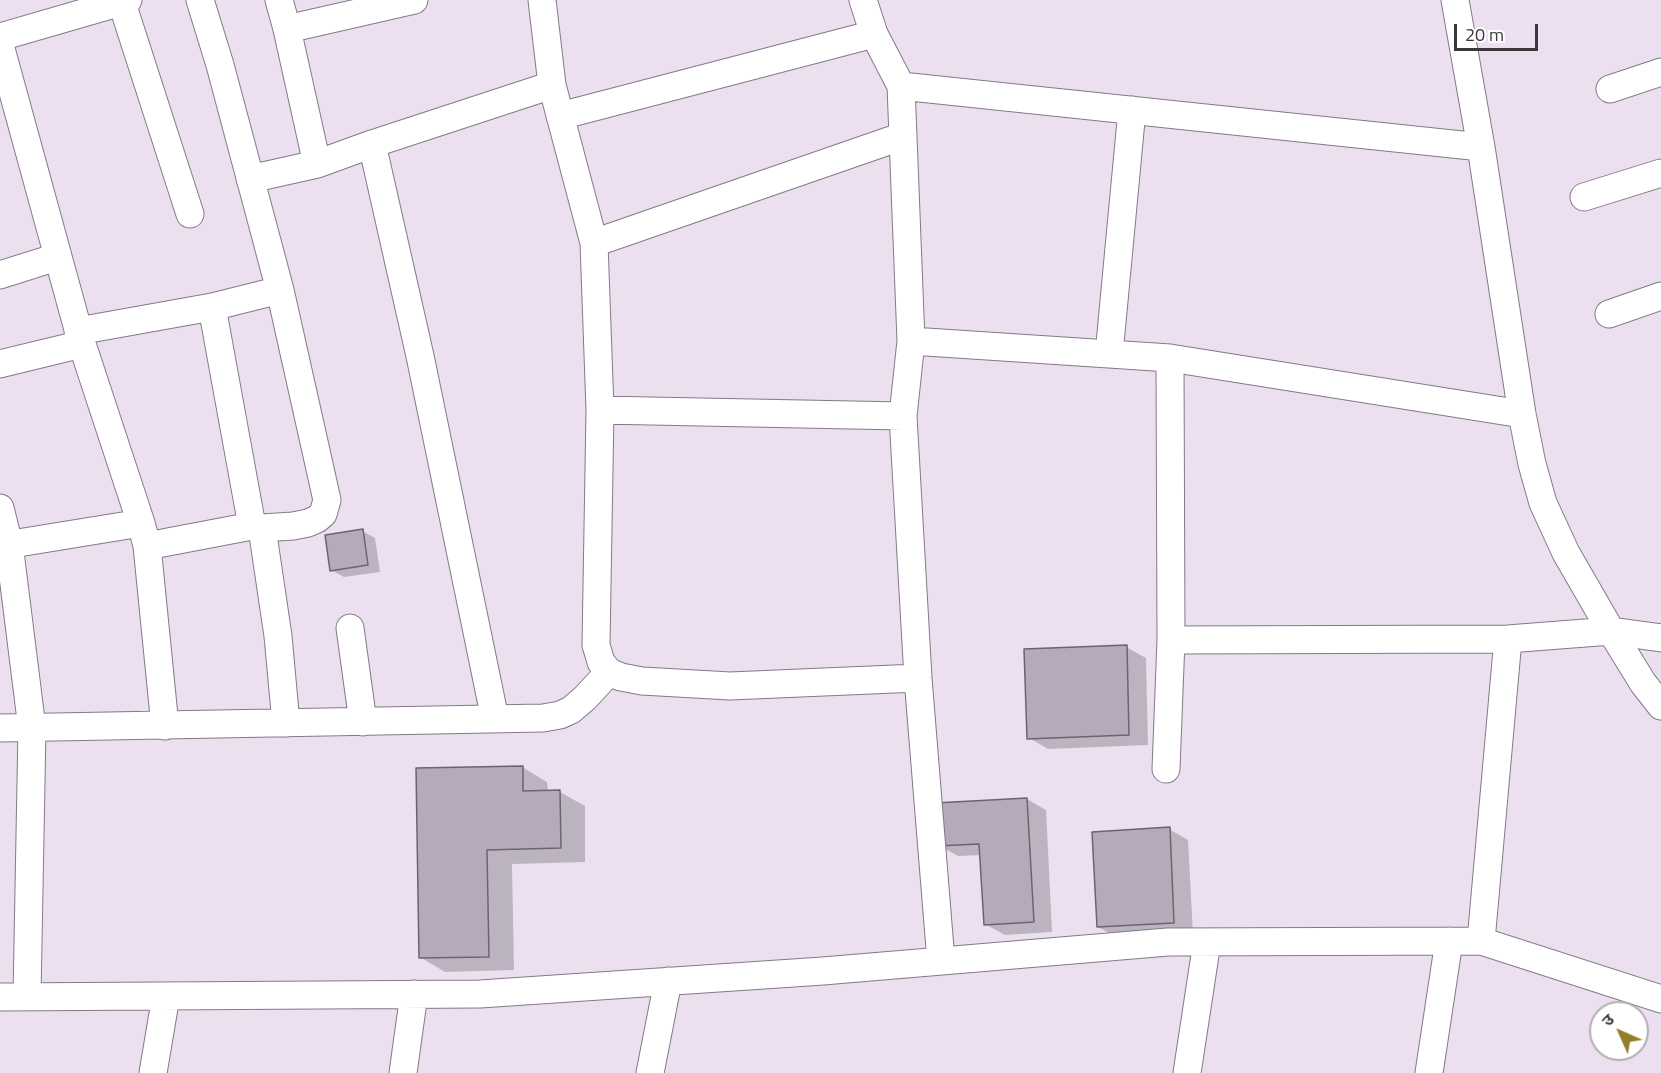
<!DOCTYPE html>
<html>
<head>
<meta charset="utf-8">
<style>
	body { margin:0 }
	#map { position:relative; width:1661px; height:1073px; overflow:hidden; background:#ece0f0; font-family:"Titillium Web","Noto Sans Devanagari",sans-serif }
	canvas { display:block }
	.north { position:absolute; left:1589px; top:1001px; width:60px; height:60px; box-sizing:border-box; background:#fff; border:2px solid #b1afb1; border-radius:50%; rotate:315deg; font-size:16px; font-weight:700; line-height:24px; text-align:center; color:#3b373d }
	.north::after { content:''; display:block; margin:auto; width:21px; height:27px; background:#937f27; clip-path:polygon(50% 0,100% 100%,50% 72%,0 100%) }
	.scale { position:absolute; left:1454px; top:24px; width:84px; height:27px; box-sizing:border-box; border:3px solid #3b373d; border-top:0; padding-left:8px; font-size:18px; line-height:21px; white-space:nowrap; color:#3b373d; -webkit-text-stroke:4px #fff; paint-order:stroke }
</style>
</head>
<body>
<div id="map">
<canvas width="1661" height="1073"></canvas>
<div class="north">उ</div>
<div class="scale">20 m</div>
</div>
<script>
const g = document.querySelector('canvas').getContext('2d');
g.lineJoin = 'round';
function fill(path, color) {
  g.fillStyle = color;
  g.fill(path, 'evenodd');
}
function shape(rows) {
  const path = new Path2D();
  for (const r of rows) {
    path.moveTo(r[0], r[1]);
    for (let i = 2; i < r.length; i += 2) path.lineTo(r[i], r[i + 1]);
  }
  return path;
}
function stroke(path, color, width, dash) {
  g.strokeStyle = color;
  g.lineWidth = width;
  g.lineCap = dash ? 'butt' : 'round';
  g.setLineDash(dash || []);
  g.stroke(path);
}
fill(shape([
	[362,531,375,538,380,572,344,577,331,570],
	[1126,647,1146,658,1148,745,1048,749,1029,738],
	[522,767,547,782,548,792,560,792,585,806,585,862,512,864,514,970,445,972,420,957],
	[1027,799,1046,810,1052,932,1005,935,985,924,982,855,958,856,938,845],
	[1169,829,1188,840,1193,934,1118,938,1098,927]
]), '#0003');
const building = shape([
	[363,529,368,565,330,571,325,535,363,529],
	[1127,645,1129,735,1027,739,1024,649,1127,645],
	[523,766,523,791,560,790,561,848,487,850,489,957,419,958,416,768,523,766],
	[1027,798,1034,922,984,925,979,844,937,846,935,803,1027,798],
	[1170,827,1174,923,1097,927,1092,832,1170,827]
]);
fill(building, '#b5aab9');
stroke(building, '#6d6270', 1.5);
const street = shape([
	[121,0,190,214],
	[279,0,287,29,317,164],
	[542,0,552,85,594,243,600,410,596,645,601,662,609,672,621,677,642,681,730,686,918,678],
	[863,0,874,34,901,86],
	[1455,0,1481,147,1522,414,1532,464,1543,503,1566,553,1611,631,1643,683,1661,706],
	[287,29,414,0],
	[0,37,128,0],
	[0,45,82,344,141,523,147,546,165,726],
	[1610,89,1661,72],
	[560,116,874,34],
	[372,144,420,356,495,719],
	[250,179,317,164,372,144,552,85],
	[1584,197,1661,173],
	[594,243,903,136],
	[0,275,57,257],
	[212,307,252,526],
	[1609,314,1661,296],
	[78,331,212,307,280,290],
	[911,341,1170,358,1522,414],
	[1109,354,1132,110],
	[0,364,82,344],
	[600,410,903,416],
	[0,508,9,544,32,728,27,997],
	[262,528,278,636,286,723],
	[0,546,141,523],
	[147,546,252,526,262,528,293,526,308,523,317,519,323,514,327,500,280,290,220,65,200,0],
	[350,628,363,722],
	[1171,640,1508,639,1611,631,1661,638],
	[0,728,543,718,560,715,571,710,585,698,609,672],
	[1166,769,1171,640,1170,358],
	[1481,941,1508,639],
	[941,961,918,678,903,416,911,341,901,86,1481,147],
	[0,997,480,994,823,971,1168,942,1481,941,1661,999],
	[153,1073,166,996],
	[403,1073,414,994],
	[650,1073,668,981],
	[1187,1073,1207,942],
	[1429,1073,1449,941]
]);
stroke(street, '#847987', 29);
stroke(street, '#fff', 27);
</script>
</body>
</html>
